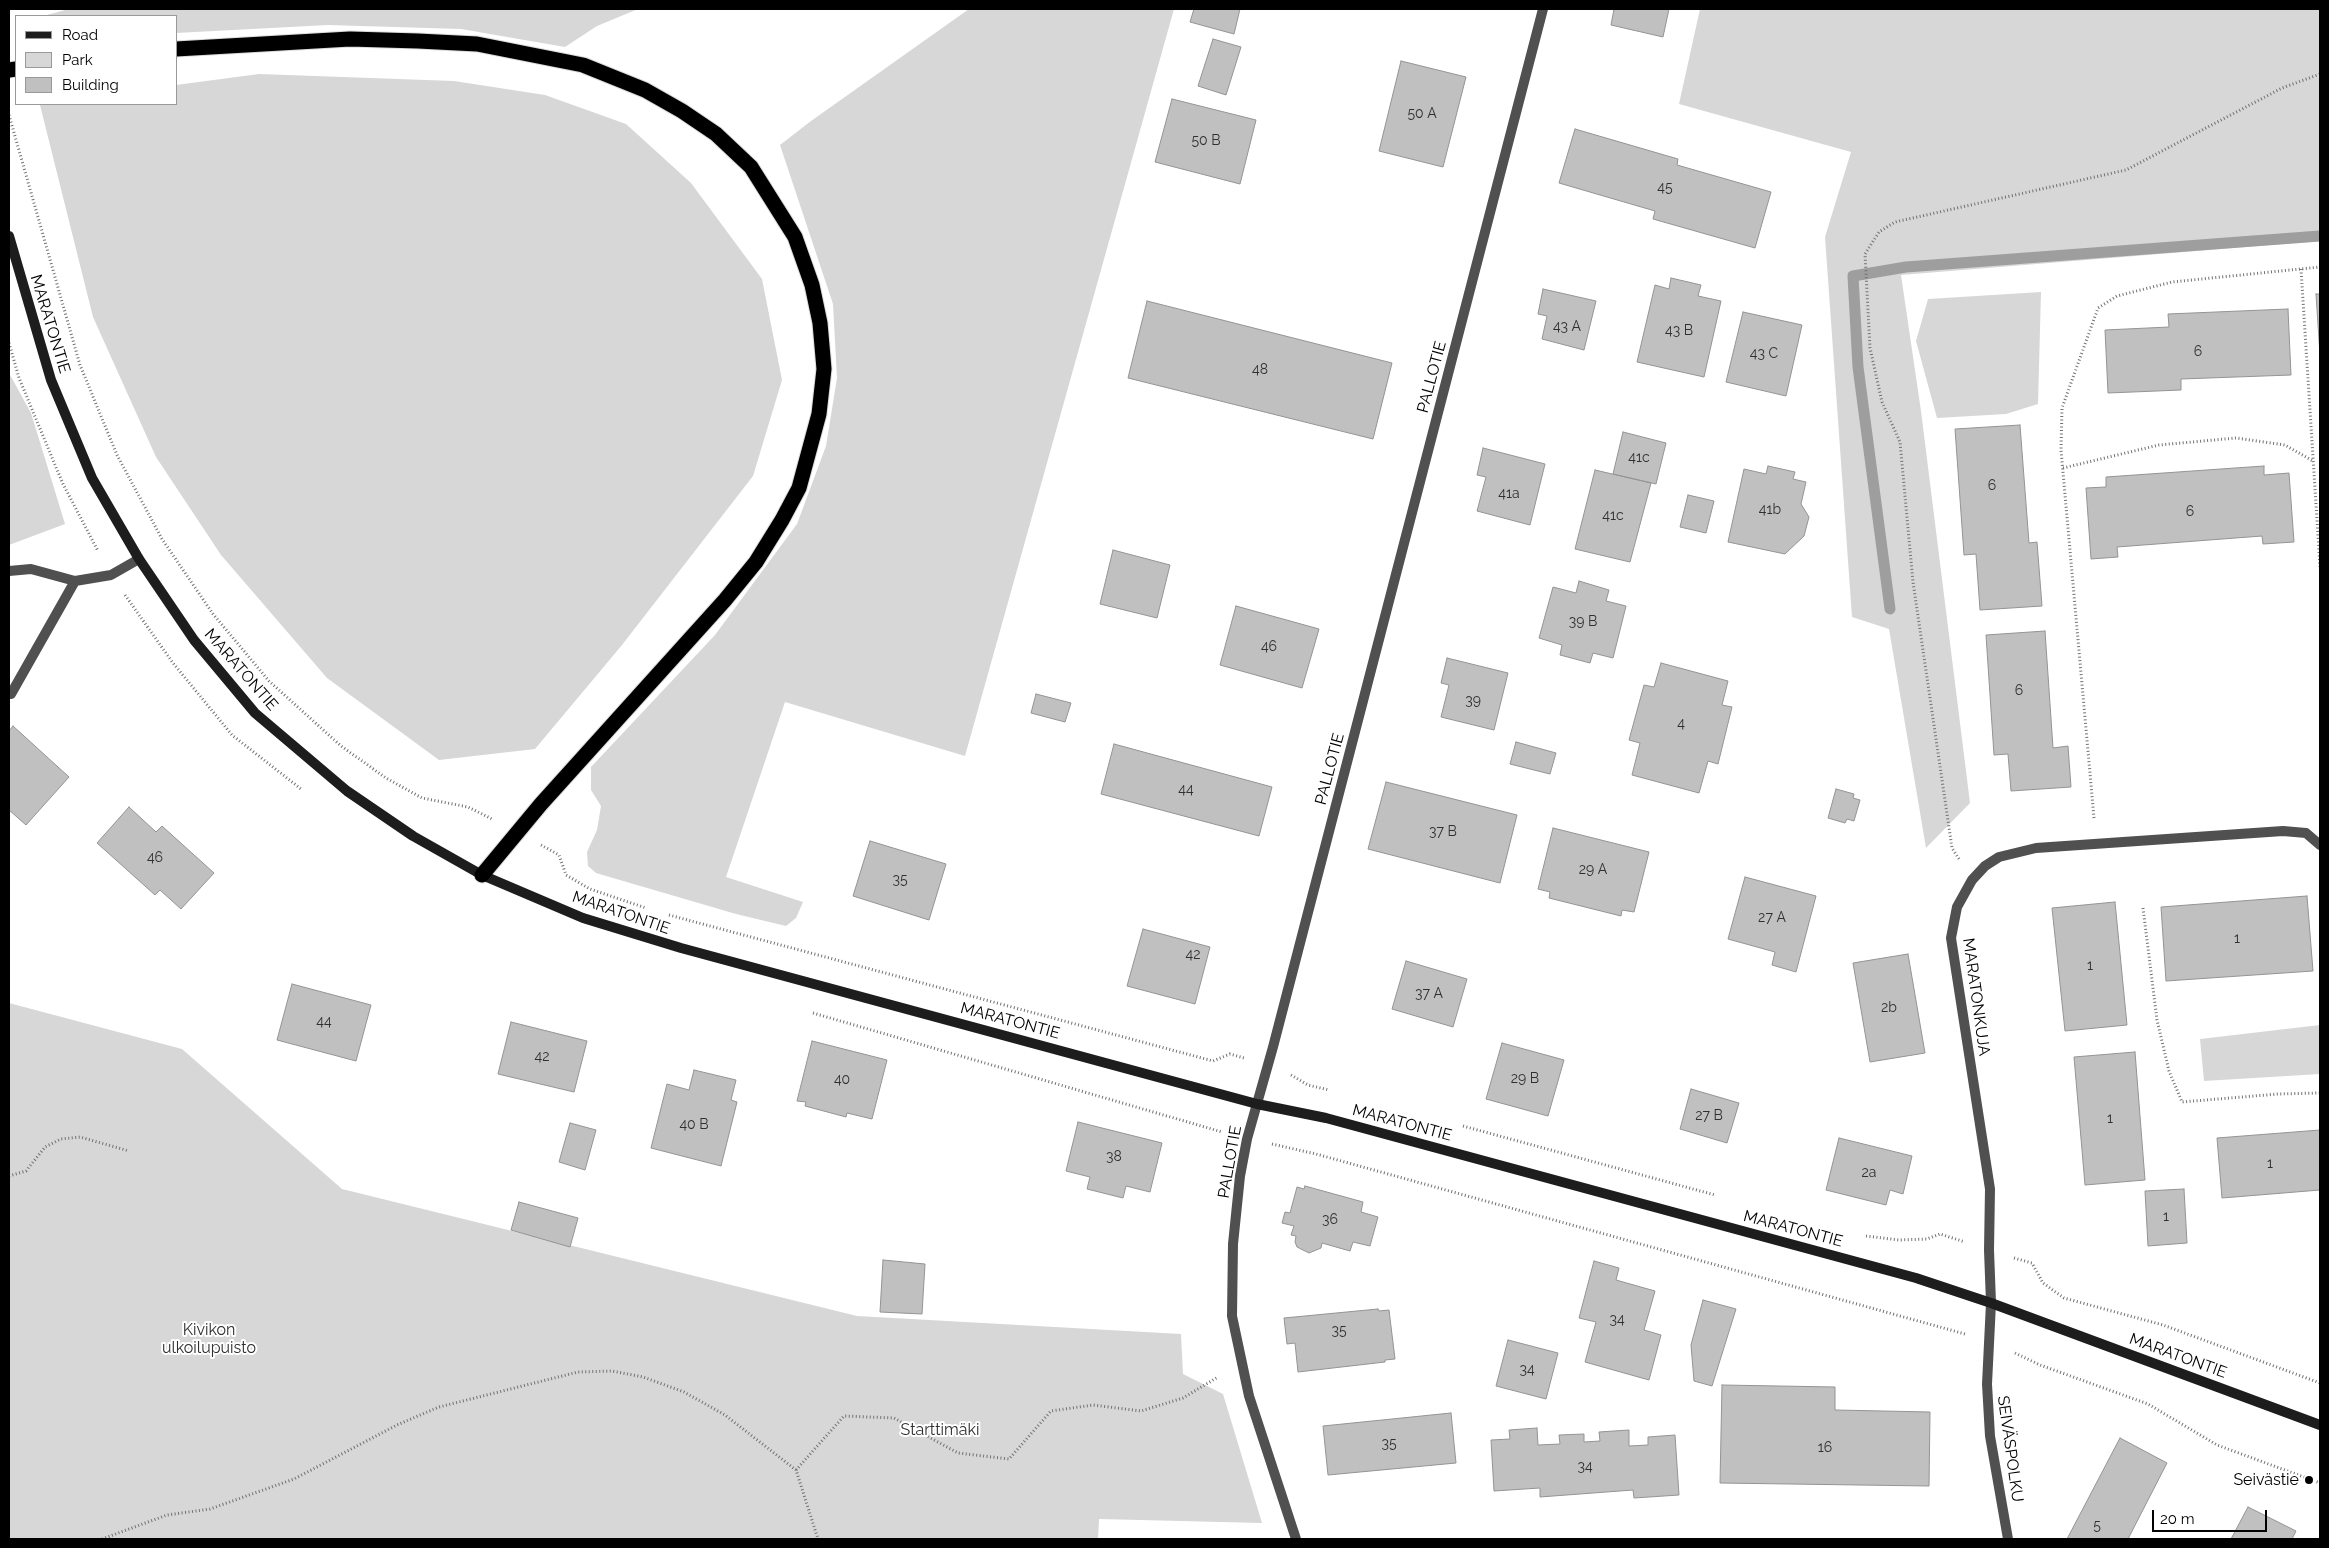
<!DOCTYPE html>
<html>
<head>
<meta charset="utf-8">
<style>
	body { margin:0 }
	#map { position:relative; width:2329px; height:1548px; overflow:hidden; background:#fff; font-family:Raleway,sans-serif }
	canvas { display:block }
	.frame { position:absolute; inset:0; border:10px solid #000; pointer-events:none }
	.legend { position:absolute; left:15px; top:15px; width:162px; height:90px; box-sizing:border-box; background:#fff; border:1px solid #999; margin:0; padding:6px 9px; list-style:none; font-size:15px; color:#000 }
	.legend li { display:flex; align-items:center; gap:10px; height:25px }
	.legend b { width:25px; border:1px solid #999 }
	.scale { position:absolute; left:2152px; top:1510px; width:115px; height:22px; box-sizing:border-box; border:2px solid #000; border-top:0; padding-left:6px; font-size:15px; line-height:18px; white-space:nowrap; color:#000; -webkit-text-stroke:4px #fff; paint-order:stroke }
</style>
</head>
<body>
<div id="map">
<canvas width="2329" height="1548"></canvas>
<div class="frame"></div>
<ul class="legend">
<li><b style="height:6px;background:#1d1d1d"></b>Road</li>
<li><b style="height:14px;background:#d7d7d7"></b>Park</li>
<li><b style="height:14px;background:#c0c0c0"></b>Building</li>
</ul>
<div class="scale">20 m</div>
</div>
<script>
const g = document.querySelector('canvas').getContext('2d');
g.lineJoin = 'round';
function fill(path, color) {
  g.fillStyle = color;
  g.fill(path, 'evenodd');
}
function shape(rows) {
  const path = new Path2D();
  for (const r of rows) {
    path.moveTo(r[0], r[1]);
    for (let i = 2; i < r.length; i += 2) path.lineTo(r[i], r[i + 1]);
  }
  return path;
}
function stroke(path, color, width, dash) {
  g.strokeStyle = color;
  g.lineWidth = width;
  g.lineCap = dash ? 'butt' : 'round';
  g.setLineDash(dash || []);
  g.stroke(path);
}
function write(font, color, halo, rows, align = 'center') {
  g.font = font + ' Raleway,sans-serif';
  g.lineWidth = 4;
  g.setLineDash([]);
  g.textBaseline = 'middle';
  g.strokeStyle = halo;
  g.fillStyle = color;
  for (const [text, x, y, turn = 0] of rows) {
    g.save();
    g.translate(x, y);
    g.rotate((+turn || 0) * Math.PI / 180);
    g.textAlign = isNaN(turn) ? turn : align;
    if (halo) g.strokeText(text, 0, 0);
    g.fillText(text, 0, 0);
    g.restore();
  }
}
fill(shape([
	[69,9,638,9,597,26,565,47,461,29,328,25,176,33,176,16,43,16],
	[969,9,1174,9,965,756,785,702,726,877,803,902,796,918,786,926,736,914,596,873,588,866,587,852,597,830,601,806,591,790,591,767,715,635,797,524,826,446,837,378,833,304,780,145,811,121],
	[1700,9,2320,9,2320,241,1901,275,1921,411,1970,803,1926,848,1889,629,1852,617,1825,237,1851,152,1679,104],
	[259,74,454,81,545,95,626,124,691,183,762,279,782,380,753,476,622,645,535,749,439,760,327,678,221,555,156,457,93,317,40,105,176,104,176,85],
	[2041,292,2038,404,2006,414,1937,418,1916,341,1928,299],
	[9,373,31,413,65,524,9,545],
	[9,1003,182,1049,342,1189,857,1316,1181,1334,1183,1374,1223,1394,1262,1523,1099,1519,1098,1539,9,1539],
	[2320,1025,2320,1074,2204,1081,2200,1039]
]), '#d7d7d7');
stroke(shape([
	[1890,609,1858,367,1853,276,1906,267,2320,236]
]), '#9e9e9e', 11);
const building = shape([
	[1194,9,1240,9,1234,34,1190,22,1194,9],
	[1614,9,1669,9,1663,37,1611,25,1614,9],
	[1213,39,1241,47,1226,95,1198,86,1213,39],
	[1401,61,1466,77,1443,167,1379,151,1401,61],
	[1172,99,1256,120,1240,184,1155,162,1172,99],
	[1575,129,1678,159,1677,165,1771,192,1755,248,1653,219,1655,211,1559,183,1575,129],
	[1671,278,1701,285,1698,296,1721,301,1704,377,1637,362,1655,285,1669,289,1671,278],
	[1543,289,1596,301,1584,350,1542,339,1547,316,1538,314,1543,289],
	[2316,294,2320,294,2320,355,2316,294],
	[1147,301,1392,363,1373,439,1128,378,1147,301],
	[2288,309,2291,375,2181,379,2181,390,2108,393,2105,330,2169,327,2168,314,2288,309],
	[1743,312,1802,325,1786,396,1726,382,1743,312],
	[2020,425,2029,543,2037,542,2042,606,1980,610,1976,554,1964,555,1955,429,2020,425],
	[1623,432,1666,443,1656,484,1613,474,1623,432],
	[1483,448,1545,464,1530,525,1477,511,1486,477,1477,475,1483,448],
	[1768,466,1795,472,1793,479,1806,482,1801,504,1809,517,1804,536,1785,554,1728,542,1744,469,1766,474,1768,466],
	[2264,466,2264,475,2289,473,2294,542,2263,544,2262,536,2117,547,2118,557,2091,559,2086,488,2106,487,2106,477,2264,466],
	[1595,470,1651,483,1630,562,1575,549,1595,470],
	[1688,495,1714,501,1706,533,1680,527,1688,495],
	[1113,550,1170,565,1157,618,1100,604,1113,550],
	[1579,581,1609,590,1606,601,1626,606,1613,658,1593,653,1590,663,1560,655,1562,645,1539,638,1553,587,1576,593,1579,581],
	[1236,606,1319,629,1302,688,1220,665,1236,606],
	[2045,631,2053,748,2068,746,2071,787,2011,791,2008,754,1994,755,1986,635,2045,631],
	[1447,658,1508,673,1494,730,1441,717,1449,685,1441,683,1447,658],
	[1661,663,1728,681,1722,705,1732,707,1718,764,1708,761,1699,793,1632,775,1640,743,1629,740,1644,685,1654,687,1661,663],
	[1036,694,1071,703,1065,722,1031,713,1036,694],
	[13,726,69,777,26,825,9,810,9,731,13,726],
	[1516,742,1556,753,1550,774,1510,764,1516,742],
	[1114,744,1272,787,1259,836,1101,794,1114,744],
	[1386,782,1517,815,1500,883,1368,849,1386,782],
	[1836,789,1854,794,1853,798,1860,800,1854,821,1847,819,1845,823,1828,818,1836,789],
	[129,807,156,832,162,826,214,873,181,909,160,890,155,895,97,843,129,807],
	[1553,828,1649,852,1634,912,1622,910,1621,916,1549,898,1550,892,1538,889,1553,828],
	[870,841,946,864,929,920,853,896,870,841],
	[1745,877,1816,896,1796,972,1772,965,1775,952,1728,939,1745,877],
	[2307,896,2313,971,2166,981,2161,907,2307,896],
	[2115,902,2127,1025,2065,1031,2052,908,2115,902],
	[1143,929,1210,947,1195,1004,1127,986,1143,929],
	[1908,954,1925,1053,1870,1062,1853,963,1908,954],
	[1406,961,1467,979,1453,1027,1392,1009,1406,961],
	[292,984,371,1005,356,1061,277,1040,292,984],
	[511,1022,587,1041,574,1092,498,1074,511,1022],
	[812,1041,887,1060,872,1119,847,1113,846,1117,805,1106,806,1102,797,1101,812,1041],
	[1502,1043,1564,1060,1548,1116,1486,1099,1502,1043],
	[2135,1052,2145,1180,2085,1185,2074,1057,2135,1052],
	[694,1070,736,1080,731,1100,737,1102,721,1166,651,1148,667,1084,689,1090,694,1070],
	[1691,1089,1739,1103,1727,1143,1680,1129,1691,1089],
	[1078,1122,1162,1143,1150,1192,1126,1186,1123,1198,1087,1189,1090,1177,1066,1171,1078,1122],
	[570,1123,596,1130,585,1170,559,1162,570,1123],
	[2320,1130,2320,1190,2222,1198,2217,1138,2320,1130],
	[1839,1138,1912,1156,1903,1194,1890,1190,1886,1205,1826,1190,1839,1138],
	[1305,1186,1363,1202,1361,1212,1378,1217,1370,1246,1353,1242,1350,1251,1322,1243,1321,1248,1309,1253,1297,1247,1295,1242,1296,1236,1291,1235,1294,1226,1282,1223,1285,1212,1290,1213,1297,1187,1304,1189,1305,1186],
	[2184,1189,2187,1243,2148,1246,2145,1191,2184,1189],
	[519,1202,578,1218,570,1247,511,1230,519,1202],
	[883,1260,925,1264,922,1314,880,1312,883,1260],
	[1594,1261,1619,1268,1616,1280,1655,1291,1644,1330,1661,1335,1649,1380,1585,1362,1596,1322,1579,1318,1594,1261],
	[1703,1300,1736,1309,1712,1386,1694,1381,1691,1345,1703,1300],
	[1378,1309,1379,1311,1389,1310,1395,1359,1385,1360,1385,1362,1298,1372,1295,1343,1287,1344,1284,1318,1378,1309],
	[1508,1340,1558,1353,1546,1399,1496,1386,1508,1340],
	[1722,1385,1835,1387,1835,1410,1930,1412,1929,1486,1720,1483,1722,1385],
	[1451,1413,1456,1463,1328,1475,1323,1426,1451,1413],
	[1537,1428,1538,1445,1560,1444,1559,1435,1584,1434,1584,1442,1600,1441,1599,1432,1629,1430,1629,1446,1648,1445,1648,1437,1675,1435,1679,1495,1634,1498,1633,1490,1540,1497,1540,1488,1494,1491,1491,1440,1510,1439,1509,1430,1537,1428],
	[2120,1438,2167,1463,2128,1539,2067,1539,2120,1438],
	[2248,1507,2296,1531,2292,1539,2231,1539,2248,1507]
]);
fill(building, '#c0c0c0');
stroke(building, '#949494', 1);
const highway = shape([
	[176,49,350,39,418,41,477,44,583,65,645,90,682,111,716,134,751,167,795,237,812,285,820,323,824,369,819,414,799,488,782,520,756,562,725,600,541,804,482,875],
	[9,70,16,69]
]);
stroke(highway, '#dbdbdb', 17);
stroke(shape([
	[9,115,80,365,117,455,162,539,213,614,269,681,341,746,386,778,422,798,468,807,492,819],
	[2301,269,2320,567],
	[9,343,19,378,63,484,98,551],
	[2063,468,2159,445,2236,438,2285,445,2313,461],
	[125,595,173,663,232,735,301,789],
	[2094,818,2061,450,2062,408,2098,308,2117,296,2172,282,2320,267],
	[541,845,559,855,566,875,590,889,646,908],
	[1959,859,1952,848,1913,582,1900,442,1882,402,1870,348,1865,254,1879,232,1895,222,2126,170,2282,88,2320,74],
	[2143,908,2157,1020,2169,1071,2182,1102,2278,1094,2320,1093],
	[669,915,1213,1061,1230,1054,1244,1058],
	[813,1013,1222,1132],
	[1291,1075,1308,1085,1329,1090],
	[1463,1126,1715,1195],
	[1272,1144,1316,1154,1965,1334],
	[9,1176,26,1171,45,1147,61,1139,80,1137,129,1151],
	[1866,1236,1899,1240,1927,1239,1940,1234,1965,1242],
	[2014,1258,2032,1263,2043,1283,2064,1298,2163,1325,2320,1383],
	[2015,1353,2040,1365,2148,1404,2217,1445,2320,1483],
	[796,1470,844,1416,894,1418,958,1453,1009,1459,1051,1411,1093,1405,1141,1411,1183,1398,1218,1377],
	[102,1539,167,1515,210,1509,294,1479,397,1425,439,1407,578,1372,612,1371,643,1377,684,1392,725,1415,796,1470,818,1539]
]), '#727272', 3, [1, 2.5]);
stroke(shape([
	[9,571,31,569,75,581],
	[11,694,75,581,111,575,139,559]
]), '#505050', 10);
stroke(shape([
	[1296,1539,1249,1396,1232,1316,1233,1244,1240,1176,1247,1139,1273,1047,1543,9],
	[2008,1539,1990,1436,1987,1384,1991,1303,1989,1250,1990,1189,1951,938,1957,907,1972,880,1985,866,1999,857,2036,848,2283,831,2306,833,2320,845]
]), '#505050', 10);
stroke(shape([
	[9,236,51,380,92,478,139,559,194,640,255,713,347,791,413,836,482,875,583,918,681,948,1257,1104,1326,1118,1916,1278,1991,1303,2320,1425]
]), '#1d1d1d', 10);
stroke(highway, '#000', 15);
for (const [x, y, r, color] of [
	[2309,1480,5,"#000"]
]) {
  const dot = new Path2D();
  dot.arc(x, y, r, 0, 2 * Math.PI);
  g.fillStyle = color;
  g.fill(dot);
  stroke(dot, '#fff', 2);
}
write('14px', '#303030', null, [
	["50 A",1422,114],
	["50 B",1206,141],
	["45",1665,188],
	["43 A",1567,327],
	["43 B",1679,331],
	["6",2198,352],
	["43 C",1764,354],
	["48",1260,370],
	["41c",1639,458],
	["6",1992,486],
	["41a",1509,494],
	["41b",1770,510],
	["6",2190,512],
	["41c",1613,516],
	["39 B",1583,622],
	["46",1269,647],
	["6",2019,691],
	["39",1473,701],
	["4",1681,724],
	["44",1186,790],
	["37 B",1443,832],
	["46",155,858],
	["29 A",1593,870],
	["35",900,880],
	["27 A",1772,918],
	["1",2237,939],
	["42",1193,955],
	["1",2090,966],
	["37 A",1429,994],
	["2b",1889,1008],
	["44",324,1022],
	["42",542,1057],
	["29 B",1525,1079],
	["40",842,1080],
	["27 B",1709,1116],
	["1",2110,1119],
	["40 B",694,1125],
	["38",1114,1157],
	["1",2270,1164],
	["2a",1869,1173],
	["1",2166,1217],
	["36",1330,1220],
	["34",1617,1320],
	["35",1339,1331],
	["34",1527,1370],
	["35",1389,1444],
	["16",1825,1448],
	["34",1585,1467],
	["5",2097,1526]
]);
write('16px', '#000', '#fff', [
	["MARATONTIE",50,324,73],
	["PALLOTIE",1432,377,-75],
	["MARATONTIE",241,670,49],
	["PALLOTIE",1330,769,-75],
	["MARATONTIE",621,913,19],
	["MARATONKUJA",1976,997,82],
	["MARATONTIE",1010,1021,15],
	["MARATONTIE",1402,1123,15],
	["PALLOTIE",1230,1162,-80],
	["MARATONTIE",1793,1229,15],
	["MARATONTIE",2178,1356,20],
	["SEIVÄSPOLKU",2010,1449,82]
]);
write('16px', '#2e2e2e', '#fff', [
	["Kivikon",209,1330],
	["ulkoilupuisto",209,1348],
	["Starttimäki",940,1430]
]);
write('16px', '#000', '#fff', [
	["Seivästie",2299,1480]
], 'right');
</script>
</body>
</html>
